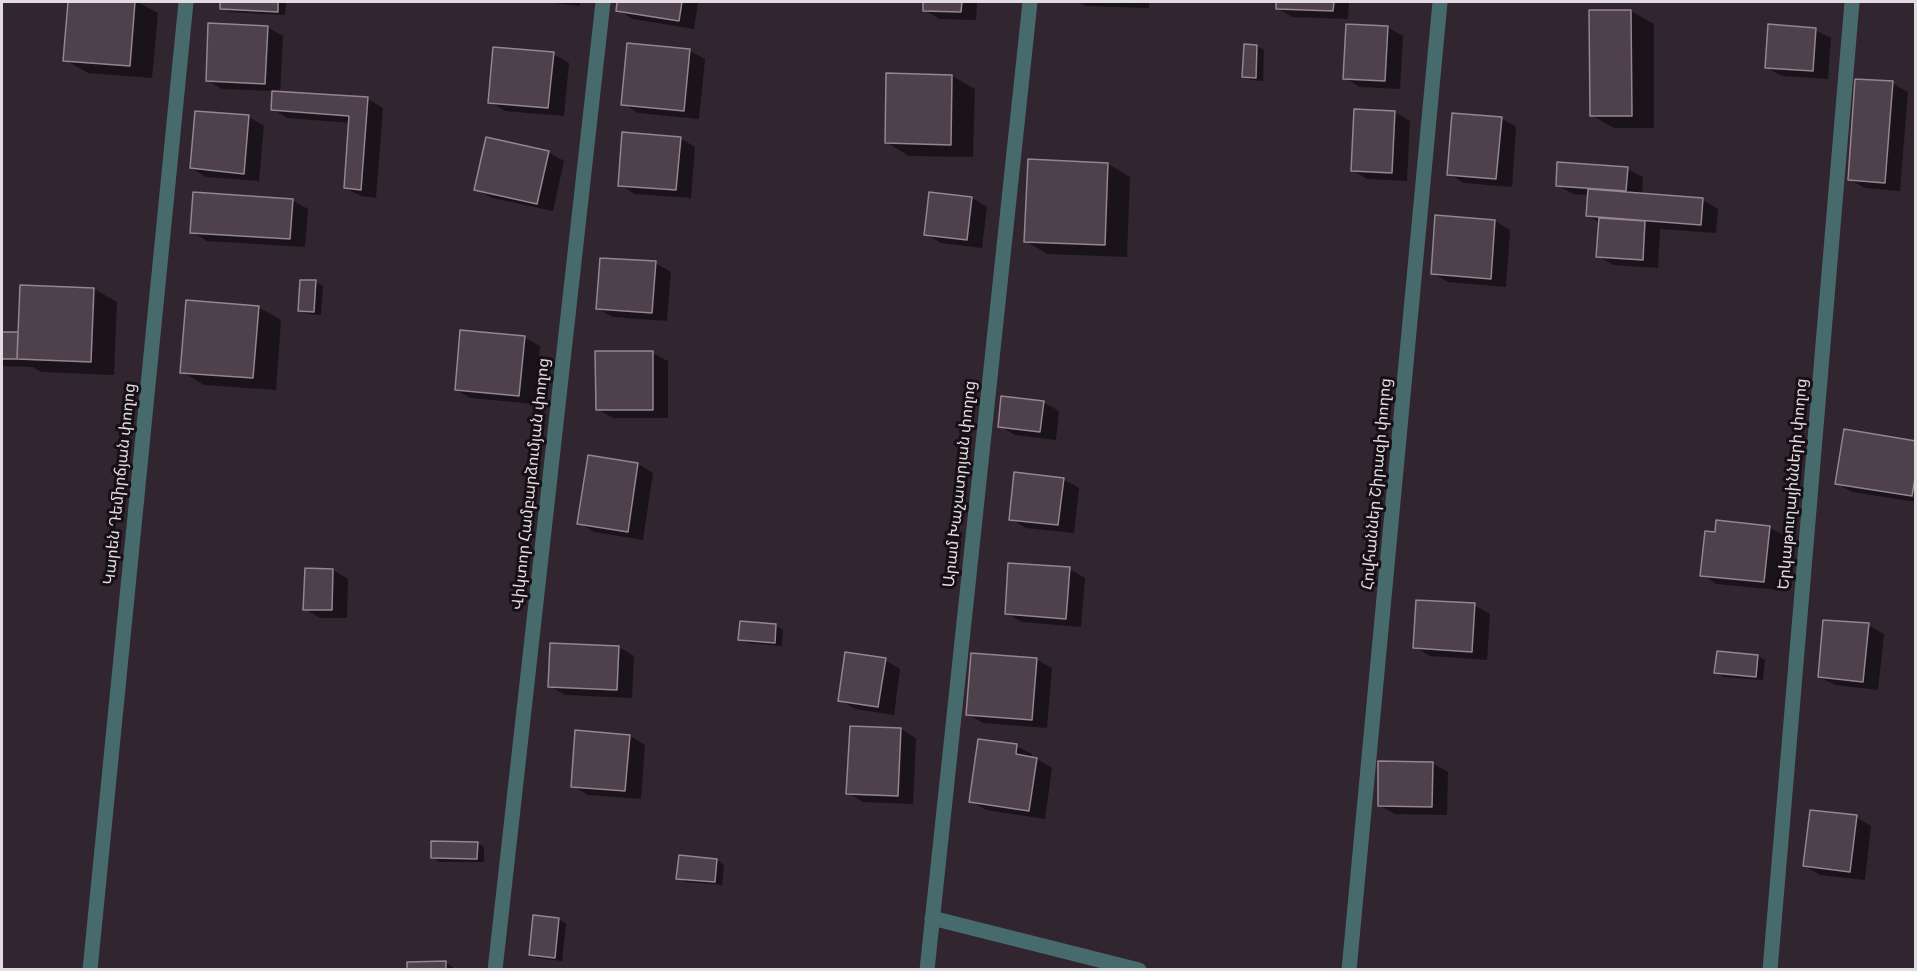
<!DOCTYPE html>
<html>
<head>
<meta charset="utf-8">
<style>
	body { margin:0 }
	#map { position:relative; width:1917px; height:971px; overflow:hidden; background:#31252f; font-family:Manrope,sans-serif }
	canvas { display:block }
	.frame { position:absolute; inset:0; border:3px solid #e3dbe2; pointer-events:none }
</style>
</head>
<body>
<div id="map">
<canvas width="1917" height="971"></canvas>
<div class="frame"></div>
</div>
<script>
const g = document.querySelector('canvas').getContext('2d');
g.lineJoin = 'round';
function fill(path, color) {
  g.fillStyle = color;
  g.fill(path, 'evenodd');
}
function shape(rows) {
  const path = new Path2D();
  for (const r of rows) {
    path.moveTo(r[0], r[1]);
    for (let i = 2; i < r.length; i += 2) path.lineTo(r[i], r[i + 1]);
  }
  return path;
}
function stroke(path, color, width, dash) {
  g.strokeStyle = color;
  g.lineWidth = width;
  g.lineCap = dash ? 'butt' : 'round';
  g.setLineDash(dash || []);
  g.stroke(path);
}
function write(font, color, halo, rows, align = 'center') {
  g.font = font + ' Manrope,"Noto Sans Armenian",sans-serif';
  g.lineWidth = 6;
  g.setLineDash([]);
  g.textBaseline = 'middle';
  g.strokeStyle = halo;
  g.fillStyle = color;
  for (const [text, x, y, turn = 0] of rows) {
    g.save();
    g.translate(x, y);
    g.rotate((+turn || 0) * Math.PI / 180);
    g.textAlign = isNaN(turn) ? turn : align;
    if (halo) g.strokeText(text, 0, 0);
    g.fillText(text, 0, 0);
    g.restore();
  }
}
fill(shape([
	[69,2,137,2,158,13,152,78,88,73,65,60],
	[222,2,286,2,285,15,229,12,222,8],
	[545,2,580,2,580,6],
	[619,2,698,2,694,29,633,19,618,10],
	[925,2,977,2,976,20,940,19,924,10],
	[1078,2,1149,2,1149,8,1086,6],
	[1277,2,1349,2,1348,19,1292,17,1277,8],
	[1520,2,1542,2,1541,3],
	[1631,11,1654,24,1654,128,1614,128,1591,115],
	[267,27,283,36,280,93,368,99,383,108,376,198,361,196,345,188,350,123,288,118,272,109,274,91,222,89,207,80],
	[1387,27,1403,36,1400,89,1360,87,1345,78],
	[1815,30,1831,38,1828,79,1782,76,1766,67],
	[1245,46,1257,46,1264,50,1263,81,1251,80,1244,76],
	[690,51,705,59,699,119,638,113,623,104],
	[553,54,569,63,564,116,505,111,490,102],
	[952,76,975,89,973,157,909,156,886,142],
	[1892,83,1908,92,1900,191,1865,188,1849,179],
	[196,112,249,117,264,126,259,181,206,177,191,168],
	[1395,112,1410,121,1407,181,1367,179,1352,170],
	[1501,118,1516,127,1512,187,1464,183,1449,174],
	[680,138,695,147,691,198,635,194,620,185],
	[548,152,564,161,553,211,492,198,476,189],
	[1108,164,1130,177,1127,257,1048,254,1025,241],
	[1627,169,1643,177,1642,195,1703,200,1718,209,1716,233,1660,229,1658,268,1613,265,1598,256,1600,223,1587,215,1589,195,1573,194,1557,185],
	[972,198,987,207,982,248,941,243,926,234],
	[292,200,308,209,305,247,207,241,192,232],
	[1495,221,1510,230,1506,287,1448,282,1432,273],
	[655,263,671,272,667,321,613,317,598,309],
	[315,282,323,286,321,315,307,314,299,310],
	[21,286,94,289,117,302,114,375,41,372,33,367,2,366,2,333,17,334,19,336],
	[258,307,281,320,276,390,204,385,182,372],
	[524,337,540,346,534,404,471,398,456,390],
	[652,353,668,361,668,418,613,418,597,409],
	[1043,402,1059,411,1056,440,1015,435,999,426],
	[1916,442,1916,502,1852,492,1836,483],
	[589,456,638,464,653,473,643,540,594,532,579,523],
	[1063,479,1079,488,1074,533,1026,528,1011,519],
	[1769,527,1785,536,1779,590,1717,584,1702,575],
	[1070,569,1085,578,1081,627,1022,622,1006,613],
	[333,570,348,579,347,618,320,618,305,609],
	[1474,605,1490,614,1487,660,1430,656,1415,647],
	[741,622,776,626,783,630,782,646,747,643,740,639],
	[1868,625,1884,634,1878,690,1835,685,1819,677],
	[619,647,634,656,632,698,565,695,550,686],
	[1758,656,1765,660,1763,680,1723,677,1716,672],
	[1036,659,1052,668,1047,728,983,723,968,714],
	[885,660,900,669,894,715,855,709,840,700],
	[901,729,916,738,913,804,863,802,848,793],
	[630,736,645,745,641,799,588,795,573,786],
	[1016,746,1032,754,1031,758,1037,759,1052,768,1045,819,986,810,971,801],
	[1432,763,1448,772,1447,815,1395,814,1379,805],
	[1856,817,1871,826,1865,880,1820,875,1805,866],
	[477,843,484,847,484,862,440,862,433,858],
	[680,857,717,860,724,865,722,885,685,882,678,878],
	[559,919,566,924,562,961,537,958,530,954],
	[446,963,453,967,453,970,408,970]
]), '#0007');
const building = shape([
	[68,2,135,2,130,66,63,61,68,2],
	[220,2,278,2,278,12,220,9,220,2],
	[617,2,682,2,679,21,616,11,617,2],
	[923,2,962,2,961,12,923,11,923,2],
	[1276,2,1334,2,1333,11,1276,9,1276,2],
	[1589,10,1631,10,1632,116,1590,116,1589,10],
	[208,23,268,26,265,84,206,81,208,23],
	[1346,24,1388,26,1385,81,1343,79,1346,24],
	[1768,24,1816,28,1813,71,1765,68,1768,24],
	[627,43,690,49,684,111,621,105,627,43],
	[1244,44,1257,45,1256,78,1242,77,1244,44],
	[493,47,554,52,548,108,488,103,493,47],
	[886,73,952,75,951,145,885,143,886,73],
	[1855,79,1893,81,1885,183,1848,180,1855,79],
	[272,91,368,97,361,190,344,188,349,116,271,110,272,91],
	[1354,109,1395,111,1392,173,1351,171,1354,109],
	[195,111,249,115,244,174,190,168,195,111],
	[1452,113,1502,117,1496,179,1447,175,1452,113],
	[622,132,681,137,676,190,618,186,622,132],
	[486,137,549,151,537,204,474,190,486,137],
	[1028,159,1108,163,1105,245,1024,242,1028,159],
	[1557,162,1628,167,1626,191,1556,186,1557,162],
	[1588,189,1703,198,1701,225,1586,216,1588,189],
	[193,192,293,199,290,239,190,233,193,192],
	[929,192,972,197,967,240,924,235,929,192],
	[1435,215,1495,220,1491,279,1431,274,1435,215],
	[1599,218,1645,221,1643,260,1596,257,1599,218],
	[600,258,656,261,652,313,596,309,600,258],
	[300,280,316,280,314,312,298,311,300,280],
	[20,285,94,288,91,362,17,359,20,285],
	[186,300,259,306,253,378,180,373,186,300],
	[460,330,525,336,519,396,455,390,460,330],
	[2,332,18,332,17,359,2,359,2,332],
	[595,351,653,351,653,410,596,410,595,351],
	[1001,396,1044,401,1040,432,998,427,1001,396],
	[1844,429,1916,441,1916,473,1912,496,1835,484,1844,429],
	[588,455,638,463,628,532,577,524,588,455],
	[1014,472,1064,478,1058,525,1009,520,1014,472],
	[1716,520,1770,526,1764,582,1700,576,1705,531,1715,532,1716,520],
	[1008,563,1070,567,1066,619,1005,614,1008,563],
	[305,568,333,569,332,610,303,610,305,568],
	[1416,600,1475,603,1472,652,1413,648,1416,600],
	[1823,620,1869,623,1863,682,1818,677,1823,620],
	[740,621,776,624,775,643,738,640,740,621],
	[550,643,619,646,617,690,548,687,550,643],
	[1717,651,1758,655,1756,677,1714,673,1717,651],
	[845,652,886,658,878,707,838,701,845,652],
	[971,653,1037,658,1032,720,966,715,971,653],
	[850,726,901,728,898,796,846,794,850,726],
	[575,730,630,735,625,791,571,787,575,730],
	[978,739,1017,744,1016,754,1037,758,1029,811,969,802,978,739],
	[1378,761,1433,762,1432,807,1378,806,1378,761],
	[1810,810,1857,815,1850,872,1803,866,1810,810],
	[431,841,478,842,477,859,431,858,431,841],
	[679,855,717,859,715,882,676,879,679,855],
	[533,915,559,918,555,958,529,955,533,915],
	[446,961,446,970,407,970,407,962,446,961]
]);
fill(building, '#4e414c');
stroke(building, '#948591', 1.5);
stroke(shape([
	[932,918,1139,970],
	[90,970,186,2],
	[495,970,603,2],
	[927,970,1030,2],
	[1349,970,1440,2],
	[1770,970,1852,2]
]), '#476b6d', 15);
write('16px', '#e3dbe2', '#161015', [
	["Կարեն Դեմիրճյան փողոց",120,484,-84],
	["Վիկտոր Համբարձումյան փողոց",531,484,-84],
	["Արամ Խաչատրյան փողոց",960,484,-84],
	["Հովհաններ Շիրազի փողոց",1377,484,-85],
	["Երկաթուղայինների փողոց",1793,484,-85]
]);
</script>
</body>
</html>
